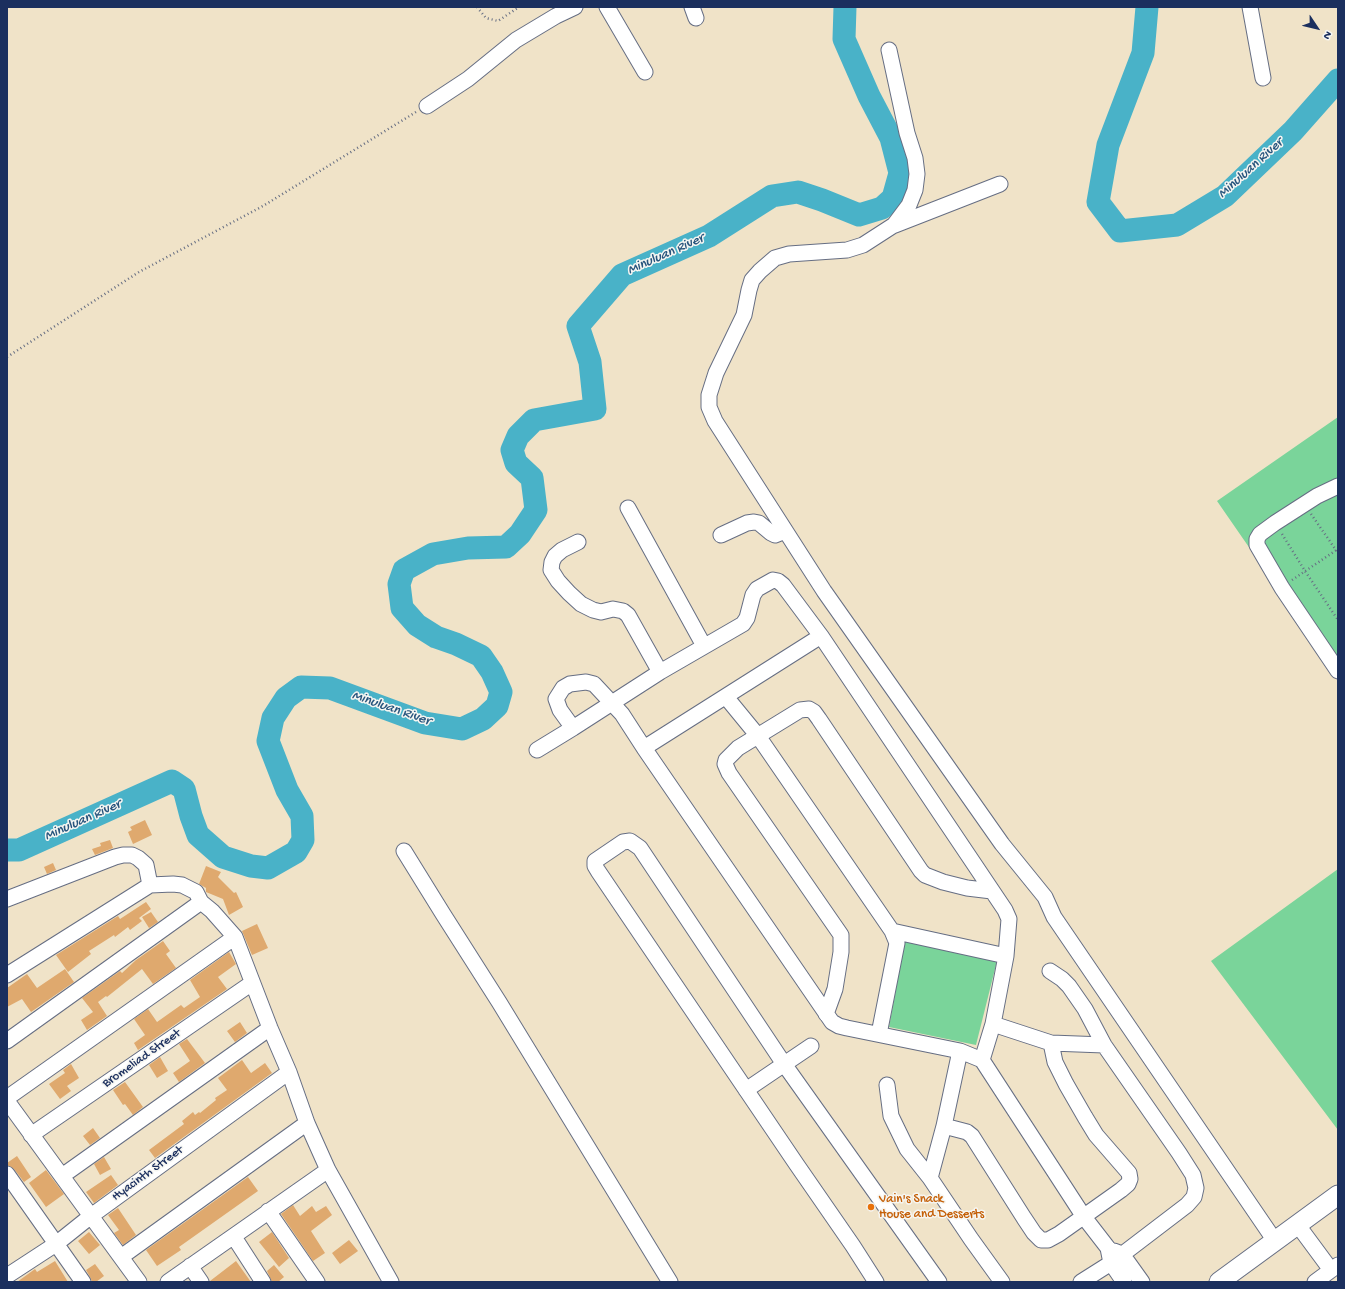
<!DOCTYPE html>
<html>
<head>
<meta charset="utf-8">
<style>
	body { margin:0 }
	#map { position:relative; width:1345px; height:1289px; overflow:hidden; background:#f0e3c8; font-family:"Gochi Hand",sans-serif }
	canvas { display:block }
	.frame { position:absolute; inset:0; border:8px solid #1b2f5e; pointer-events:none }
	.north { position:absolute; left:1297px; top:8px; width:40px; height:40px; -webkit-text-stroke:3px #f6f6f2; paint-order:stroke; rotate:125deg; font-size:11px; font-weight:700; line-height:16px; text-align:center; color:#1b2f5e }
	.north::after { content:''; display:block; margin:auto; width:14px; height:18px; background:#1b2f5e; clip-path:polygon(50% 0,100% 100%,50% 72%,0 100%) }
</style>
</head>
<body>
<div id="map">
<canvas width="1345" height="1289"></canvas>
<div class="frame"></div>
<div class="north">N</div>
</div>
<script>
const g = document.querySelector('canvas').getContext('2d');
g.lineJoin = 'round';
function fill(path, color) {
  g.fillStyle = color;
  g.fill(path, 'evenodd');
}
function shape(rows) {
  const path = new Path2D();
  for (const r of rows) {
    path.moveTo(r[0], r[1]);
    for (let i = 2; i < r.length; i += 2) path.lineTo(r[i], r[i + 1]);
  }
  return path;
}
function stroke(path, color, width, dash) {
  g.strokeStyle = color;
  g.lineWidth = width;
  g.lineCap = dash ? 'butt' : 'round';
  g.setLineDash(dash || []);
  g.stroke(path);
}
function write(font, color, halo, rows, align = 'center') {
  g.font = font + ' "Gochi Hand",sans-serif';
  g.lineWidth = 3;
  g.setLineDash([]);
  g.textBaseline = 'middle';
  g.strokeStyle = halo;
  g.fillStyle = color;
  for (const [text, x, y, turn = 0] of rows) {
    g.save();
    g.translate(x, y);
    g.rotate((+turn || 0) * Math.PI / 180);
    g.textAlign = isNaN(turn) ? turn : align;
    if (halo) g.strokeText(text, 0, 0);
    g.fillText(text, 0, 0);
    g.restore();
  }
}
fill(shape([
	[1338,417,1338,676,1217,501],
	[1338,869,1338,1130,1211,961],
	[906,935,998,957,976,1045,889,1027]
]), '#7ad49a');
stroke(shape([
	[1147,7,1143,53,1108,145,1098,202,1120,231,1177,225,1225,196,1293,131,1338,80],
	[7,850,19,850,172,781,184,789,191,816,198,835,223,857,251,866,268,868,296,852,303,840,302,816,287,790,268,741,273,718,286,698,301,687,330,688,425,723,462,729,483,719,497,706,501,692,492,672,481,656,456,644,436,637,417,625,402,608,399,584,404,570,433,554,468,548,506,547,520,534,536,510,532,478,516,463,512,450,518,436,534,420,595,409,590,362,578,326,622,275,709,236,772,196,798,192,822,200,859,215,882,208,893,198,900,173,891,138,869,96,844,39,845,7]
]), '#49b2c8', 23);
fill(shape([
	[145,820,152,835,133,844,128,832,132,830,130,827],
	[110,840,113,848,95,855,92,849,101,846,100,843],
	[53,863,56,870,47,874,44,867],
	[206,866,221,872,218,877,234,893,236,892,243,907,229,915,223,899,206,892,206,888,199,884],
	[146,902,151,909,139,918,142,921,130,930,128,927,115,937,114,935,89,951,91,954,68,972,56,955,118,916,120,919],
	[151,912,158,922,149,928,142,917],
	[257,924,268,948,252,955,242,931],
	[163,941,170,951,166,954,176,968,153,984,142,969,107,997,106,996,98,1002,107,1016,87,1030,81,1020,93,1012,82,998,120,971,122,973,136,960],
	[229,952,236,964,218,977,227,989,138,1050,134,1043,145,1035,134,1019,148,1009,157,1022,181,1005,184,1008,200,997,190,980],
	[65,969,74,982,31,1012,22,999,7,1007,7,988,27,974,37,988],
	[240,1022,247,1033,235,1042,227,1031],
	[187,1039,205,1063,179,1082,173,1073,190,1061,179,1044],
	[160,1057,168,1071,157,1078,149,1065],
	[242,1060,251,1073,265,1063,272,1073,155,1158,149,1150,184,1124,182,1121,193,1112,195,1115,199,1112,200,1113,216,1100,215,1098,227,1090,218,1078],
	[71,1064,79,1078,67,1086,71,1091,60,1099,49,1084,65,1073,63,1070],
	[125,1082,143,1107,133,1115,125,1104,123,1105,113,1090],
	[93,1128,100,1138,90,1145,83,1136],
	[17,1156,31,1177,24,1182,14,1169,7,1165,7,1163],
	[104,1157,111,1169,100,1175,94,1164],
	[46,1170,64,1194,46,1207,29,1183],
	[111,1175,118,1185,94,1203,86,1192],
	[248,1177,258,1191,179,1247,181,1250,157,1266,146,1250],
	[293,1205,300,1216,312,1206,316,1212,326,1206,332,1215,311,1231,325,1253,313,1261,281,1214],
	[118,1208,136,1235,123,1245,114,1233,119,1230,108,1215],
	[89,1232,100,1245,89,1254,78,1241],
	[272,1232,289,1258,279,1267,259,1242],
	[349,1240,358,1251,340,1264,332,1253],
	[55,1261,68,1282,17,1282,35,1269,37,1272],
	[236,1261,251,1282,210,1282,210,1281],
	[95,1264,104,1276,96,1282,92,1282,90,1277,86,1270],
	[274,1265,284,1277,278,1282,272,1282,267,1271]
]), '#dfa96e');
const minor = shape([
	[607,7,645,72],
	[692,7,696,18],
	[1250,7,1263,78],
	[889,50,907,133,915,158,917,174,915,190,909,205,894,225,863,245,847,250,789,254,775,258,760,271,752,280,749,290,744,315,716,373,709,395,709,407,715,421,824,591,1002,844,1045,897,1054,917,1275,1241],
	[427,106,468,79,516,40,556,16,575,7],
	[895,225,1000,184],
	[1338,486,1317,496,1275,523,1260,534,1257,539,1257,545,1282,588,1338,671],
	[628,508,704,646],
	[721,535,747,523,754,522,759,523,771,533,775,535,785,531],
	[578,542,562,550,555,556,552,562,551,570,558,581,569,593,581,604,593,610,601,612,613,609,623,611,628,615,660,672],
	[726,697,758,736,892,931,897,943,879,1034],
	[573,728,560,710,556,699,563,688,570,684,586,682,594,684,622,714,644,748,832,1022,839,1026,847,1028,960,1051,982,1060,1084,1217,1108,1248,1111,1263,1124,1282],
	[644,748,821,636],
	[537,750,573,728,660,672,743,624,747,618,753,595,757,589,773,580,778,581,783,585,821,636,1005,910,1009,919,1006,956,993,1024,982,1060],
	[404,851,443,914,499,1002,670,1282],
	[7,899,115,857,123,855,132,855,138,858,146,865,150,885,173,884,182,885,196,892,201,902,212,911,235,937,270,1028,289,1072,307,1123,328,1170,391,1282],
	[892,931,1006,956],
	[1050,971,1062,979,1069,986,1085,1009,1104,1045,1179,1153,1193,1175,1196,1188,1194,1197,1187,1205,1111,1263,1081,1282],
	[7,975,150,885],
	[826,1014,835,989,841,952,841,935,729,773,725,764,726,760,738,748,800,710,809,709,814,712,819,719,921,871,925,875,943,882,967,888,992,891],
	[993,1024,1051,1043,1104,1045],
	[7,1041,201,902],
	[887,1085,891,1116,907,1149,930,1178,971,1239,1002,1282],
	[746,1090,811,1046],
	[7,1098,235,937],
	[7,1101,139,1282],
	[944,1126,967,1132,972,1136,1024,1218,1034,1233,1041,1240,1048,1240,1059,1234,1121,1190,1128,1184,1130,1179,1129,1173,1096,1135,1085,1117,1066,1084,1055,1062,1051,1043],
	[31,1135,252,983],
	[7,1174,83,1282],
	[62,1176,270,1028],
	[930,1178,944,1126,960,1051],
	[268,1211,317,1282],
	[1297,1224,1331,1270],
	[234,1237,263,1282],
	[1114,1251,1122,1254,1142,1282],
	[121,1257,307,1123],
	[190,1266,201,1282],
	[7,1276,56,1244,91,1216,289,1072],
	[168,1282,328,1170],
	[876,1282,853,1246,797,1165,598,871,595,866,595,861,623,842,630,841,640,848,784,1064,939,1282],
	[1315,1282,1338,1265]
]);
const major = shape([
	[1219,1282,1338,1195]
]);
stroke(minor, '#666e83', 17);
stroke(major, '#666e83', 21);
stroke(shape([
	[477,7,486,18,498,21,519,7],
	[7,357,139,272,263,206,416,112],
	[1311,514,1338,553],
	[1282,534,1305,571,1338,620],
	[1292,580,1338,549]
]), '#666e83', 2.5, [1, 3]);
stroke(minor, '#fff', 15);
stroke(major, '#fff', 19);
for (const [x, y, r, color] of [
	[871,1207,4,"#e8710a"]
]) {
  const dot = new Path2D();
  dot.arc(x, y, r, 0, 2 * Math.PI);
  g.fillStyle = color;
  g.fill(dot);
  stroke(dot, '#f6f6f2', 1.5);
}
write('13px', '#1b2f5e', '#f6f6f2', [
	["Bromeliad Street",142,1059,-35],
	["Hyacinth Street",148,1174,-36]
]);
write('13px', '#c56008', '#f6f6f2', [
	["Vain's Snack",879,1200],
	["House and Desserts",879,1215]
], 'left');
write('italic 14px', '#29567e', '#f6f6f2', [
	["Minuluan River",1251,169,-42],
	["Minuluan River",666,255,-24],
	["Minuluan River",391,709,19],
	["Minuluan River",83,821,-24]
]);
</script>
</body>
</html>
